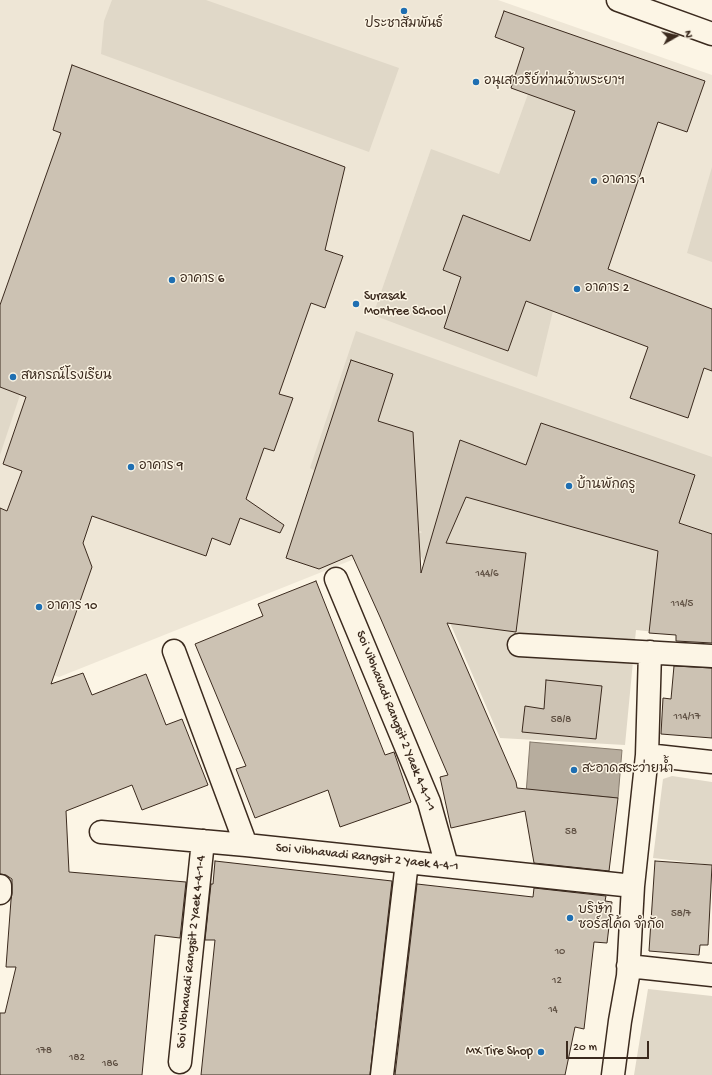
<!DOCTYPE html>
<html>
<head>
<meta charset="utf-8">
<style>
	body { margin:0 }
	#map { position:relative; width:712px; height:1075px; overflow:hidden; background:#fcf5e5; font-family:"Gochi Hand",sans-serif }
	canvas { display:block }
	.north { position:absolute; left:656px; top:16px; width:40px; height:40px; -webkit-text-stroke:3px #fcf5e5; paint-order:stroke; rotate:81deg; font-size:11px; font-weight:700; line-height:16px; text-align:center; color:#3b2a1e }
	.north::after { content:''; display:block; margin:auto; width:14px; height:18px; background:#3b2a1e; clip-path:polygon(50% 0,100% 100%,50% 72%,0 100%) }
	.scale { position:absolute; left:566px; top:1041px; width:83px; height:18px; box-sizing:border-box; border:2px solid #3b2a1e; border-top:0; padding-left:5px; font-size:12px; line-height:14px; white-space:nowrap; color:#3b2a1e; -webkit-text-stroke:3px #fcf5e5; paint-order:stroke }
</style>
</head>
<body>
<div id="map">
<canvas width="712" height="1075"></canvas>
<div class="north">N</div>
<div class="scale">20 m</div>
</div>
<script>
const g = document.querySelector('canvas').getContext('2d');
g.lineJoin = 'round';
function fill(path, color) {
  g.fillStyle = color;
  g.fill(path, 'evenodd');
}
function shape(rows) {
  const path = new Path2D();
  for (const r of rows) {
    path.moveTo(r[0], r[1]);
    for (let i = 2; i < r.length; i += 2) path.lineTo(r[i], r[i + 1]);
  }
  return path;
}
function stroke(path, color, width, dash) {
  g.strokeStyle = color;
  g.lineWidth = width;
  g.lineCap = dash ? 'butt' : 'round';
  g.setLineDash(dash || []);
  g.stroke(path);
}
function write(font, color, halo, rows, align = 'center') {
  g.font = font + ' "Gochi Hand","Playpen Sans Thai",sans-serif';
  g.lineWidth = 3;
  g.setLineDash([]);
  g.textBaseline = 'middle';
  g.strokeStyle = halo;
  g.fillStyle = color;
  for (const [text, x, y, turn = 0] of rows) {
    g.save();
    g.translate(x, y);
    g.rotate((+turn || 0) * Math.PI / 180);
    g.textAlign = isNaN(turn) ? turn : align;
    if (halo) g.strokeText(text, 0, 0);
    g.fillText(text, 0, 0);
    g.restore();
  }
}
fill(shape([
	[0,0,498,0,712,75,712,570,422,532,59,677,0,656]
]), '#eee6d6');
fill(shape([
	[112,0,206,0,399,68,369,152,101,54,104,21],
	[528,94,601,113,537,377,373,315,431,149,499,174],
	[712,167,712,262,687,253],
	[356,331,712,457,712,638,636,630,625,745,500,738,414,540,413,536,422,532,310,468],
	[0,382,22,389,0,455],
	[672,776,712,782,712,865,653,858,663,779],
	[648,989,712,996,712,1075,634,1075]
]), '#e0d8c8');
const water = shape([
	[530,742,622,750,618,798,547,791,525,807,530,742]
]);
fill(water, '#b7ad9e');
stroke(water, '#85796b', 1);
const building = shape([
	[504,11,705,81,687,132,658,122,608,269,712,309,712,371,704,368,688,418,630,398,648,347,526,301,508,351,444,328,461,277,443,270,463,215,530,241,575,111,511,88,524,48,495,37,504,11],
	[72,65,345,167,325,250,343,256,325,308,311,303,279,394,293,398,274,451,264,448,246,499,284,525,280,533,240,518,230,545,212,538,206,556,92,516,83,543,92,567,51,684,83,673,92,695,146,674,166,725,182,719,208,785,142,810,132,785,66,811,69,872,186,882,180,938,155,935,142,1075,0,1075,0,1013,5,1013,16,967,6,967,11,900,12,893,12,879,6,875,0,874,0,508,7,511,22,471,3,464,26,397,0,387,0,305,61,133,53,130,72,65],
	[351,360,393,374,378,421,413,432,421,573,460,440,526,465,541,423,695,475,679,523,712,534,712,643,676,641,676,635,649,633,658,551,466,497,446,543,526,553,516,632,447,623,516,782,517,788,618,798,609,871,534,863,525,811,451,828,440,777,448,775,380,617,352,555,319,569,286,558,351,360],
	[316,581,385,755,394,752,411,802,340,827,328,790,255,818,236,769,246,766,195,644,263,616,258,604,316,581],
	[674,666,712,668,712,738,661,734,663,698,671,699,674,666],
	[546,680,602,686,596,739,522,732,525,706,544,709,546,680],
	[215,861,392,881,370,1075,201,1075,215,940,205,940,211,884,213,884,215,861],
	[655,861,712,865,708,945,700,945,699,955,649,951,655,861],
	[417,884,533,897,534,888,606,896,605,901,612,902,607,943,594,942,584,1029,575,1027,565,1075,395,1075,417,884]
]);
fill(building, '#ccc2b3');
stroke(building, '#3b2a1e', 1);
const minor = shape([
	[336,579,429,802,447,866],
	[519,645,712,656],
	[174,651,246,845],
	[647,755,712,762],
	[101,832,246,845,633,886],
	[0,893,0,886],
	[628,966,712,975],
	[180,1062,203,841],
	[382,1075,407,862],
	[613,1075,620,1021,628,976,633,886,647,755,650,652]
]);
const secondary = shape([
	[618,0,712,34]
]);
stroke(minor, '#3b2a1e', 25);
stroke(secondary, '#3b2a1e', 25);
stroke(minor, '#fcf5e5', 22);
stroke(secondary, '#fcf5e5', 22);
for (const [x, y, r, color] of [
	[404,11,4,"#1f6fb2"],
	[476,82,4,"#1f6fb2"],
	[594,181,4,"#1f6fb2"],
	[172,280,4,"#1f6fb2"],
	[577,289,4,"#1f6fb2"],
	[356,304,4,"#1f6fb2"],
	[13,377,4,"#1f6fb2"],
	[131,467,4,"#1f6fb2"],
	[569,486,4,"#1f6fb2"],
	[39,607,4,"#1f6fb2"],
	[574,770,4,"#1f6fb2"],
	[570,918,4,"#1f6fb2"],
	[541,1052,4,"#1f6fb2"]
]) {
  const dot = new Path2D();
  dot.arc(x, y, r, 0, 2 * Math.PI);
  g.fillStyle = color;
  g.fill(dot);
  stroke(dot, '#fcf5e5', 1.5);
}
write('11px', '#5f5043', null, [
	["144/6",487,574],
	["114/5",682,604],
	["114/17",687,717],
	["58/8",561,720],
	["58",571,832],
	["58/7",681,914],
	["10",560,952],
	["12",557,981],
	["14",553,1010],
	["178",44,1051],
	["182",77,1058],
	["186",110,1064]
]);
write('13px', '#3b2a1e', '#fcf5e5', [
	["ประชาสัมพันธ์",404,25,"center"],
	["อนุเสาวรีย์ท่านเจ้าพระยาฯ",484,82],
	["อาคาร 1",602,181],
	["อาคาร 6",180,280],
	["อาคาร 2",585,289],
	["Surasak",364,297],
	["Montree School",364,312],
	["สหกรณ์โรงเรียน",21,377],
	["อาคาร 9",139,467],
	["บ้านพักครู",577,486],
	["อาคาร 10",47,607],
	["สะอาดสระว่ายน้ำ",582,770],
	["บริษัท",578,911],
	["ซอร์สโค้ด จำกัด",578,926],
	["MX Tire Shop",533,1052,"right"]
], 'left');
write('13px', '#3b2a1e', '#fcf5e5', [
	["Soi Vibhavadi Rangsit 2 Yaek 4-4-1-1",395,721,68],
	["Soi Vibhavadi Rangsit 2 Yaek 4-4-1",367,858,6],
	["Soi Vibhavadi Rangsit 2 Yaek 4-4-1-4",192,952,-84]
]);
</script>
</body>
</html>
